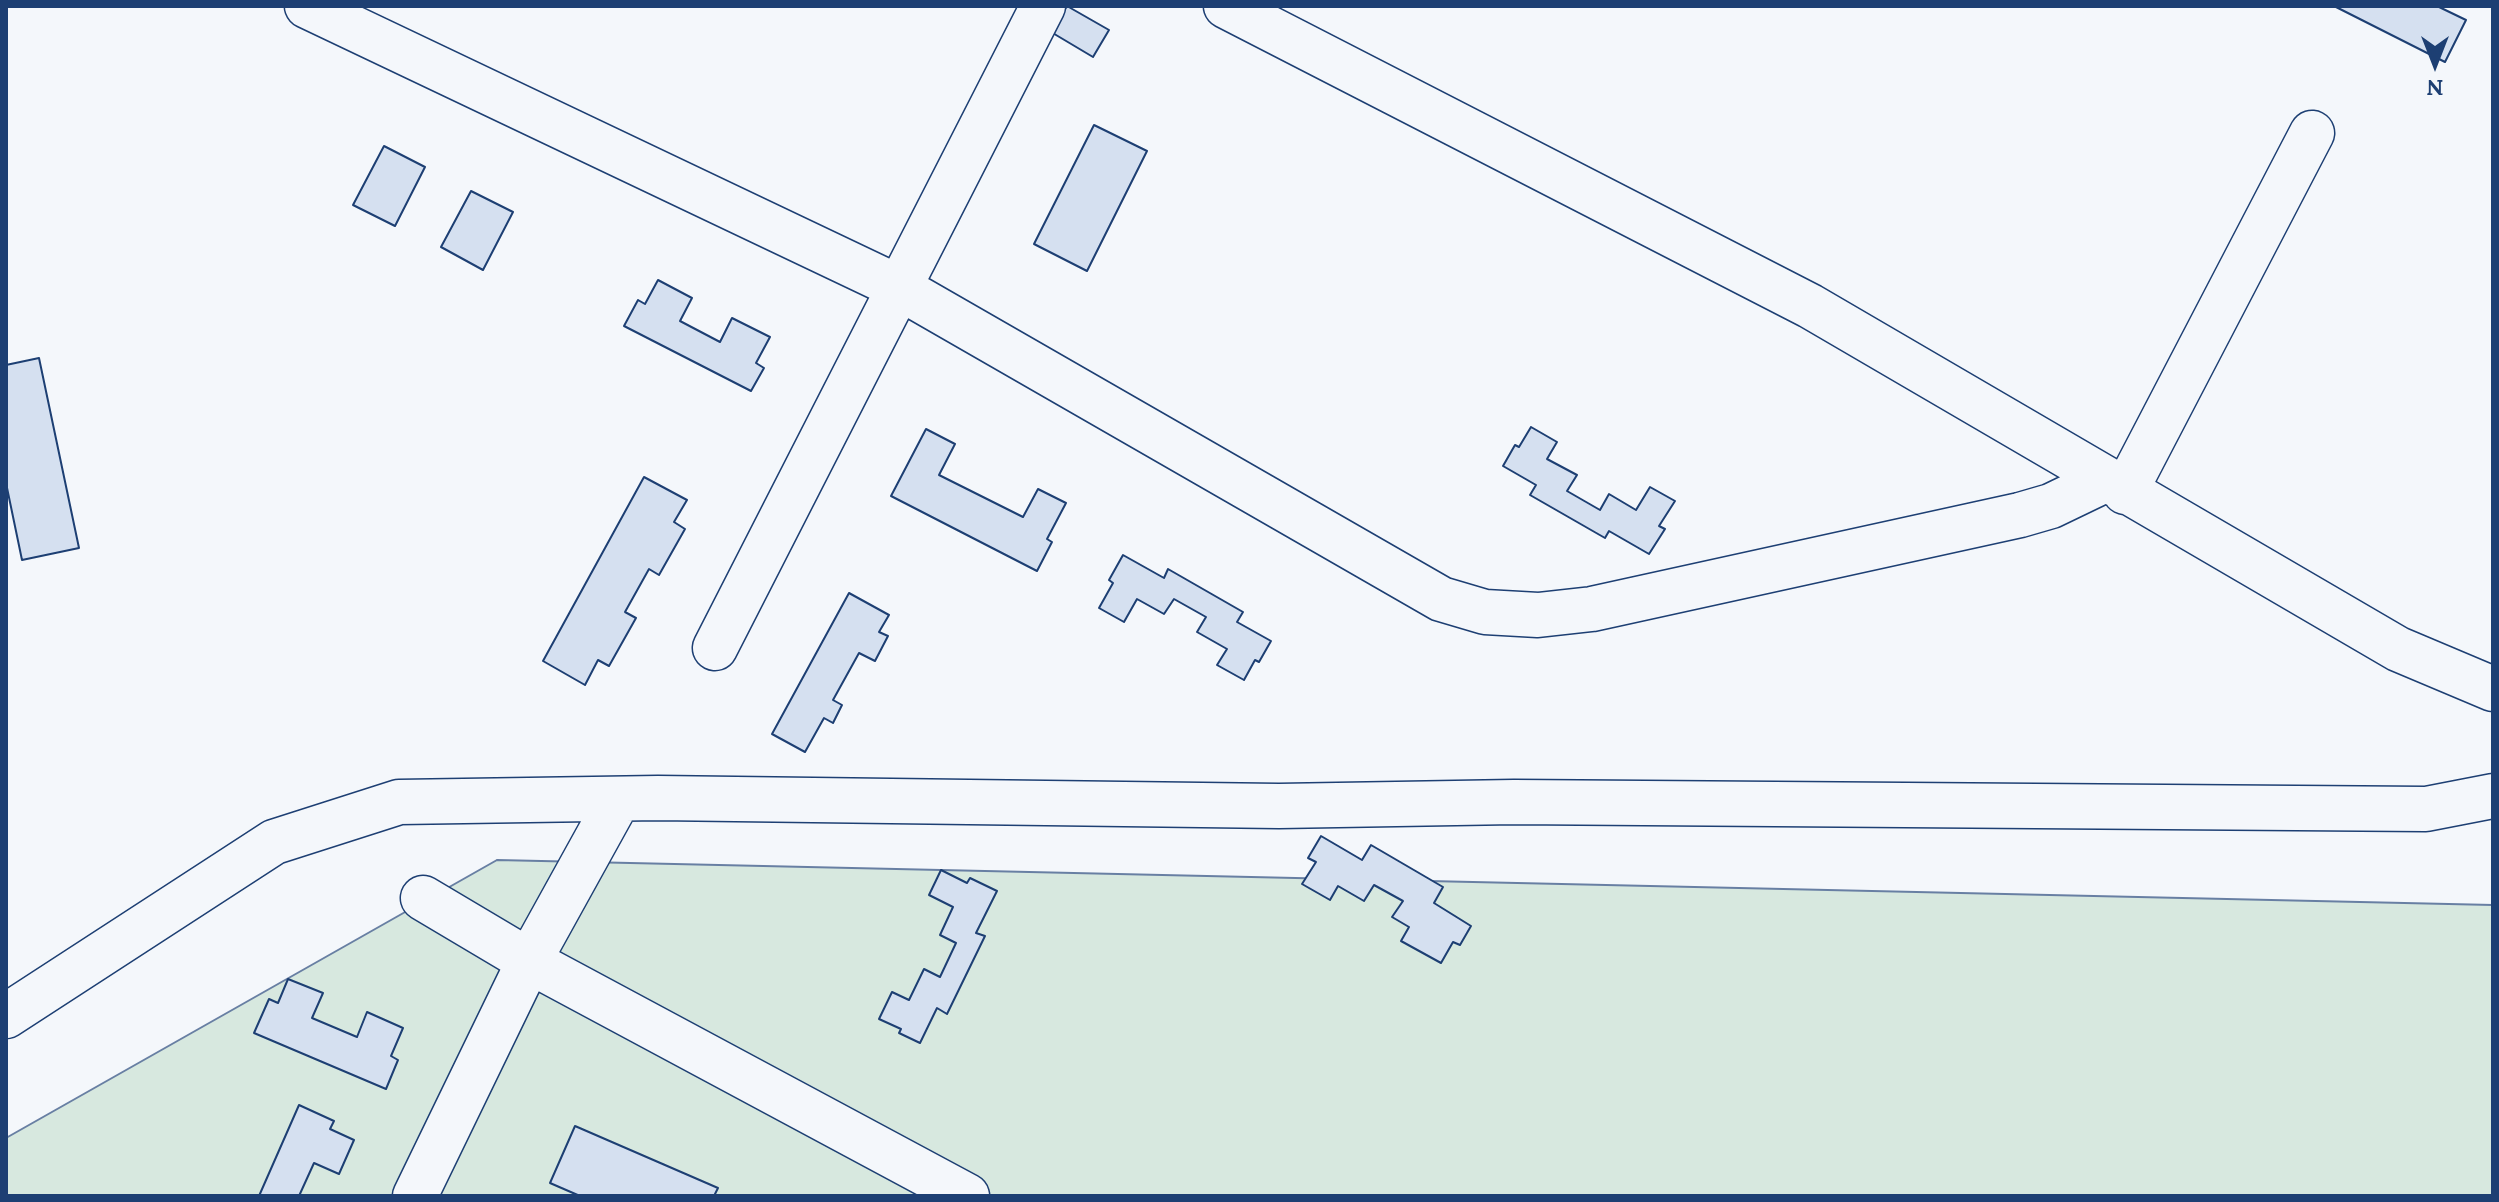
<!DOCTYPE html>
<html>
<head>
<meta charset="utf-8">
<style>
	body { margin:0 }
	#map { position:relative; width:2499px; height:1202px; overflow:hidden; background:#f4f7fb; font-family:Lora,serif }
	canvas { display:block }
	.frame { position:absolute; inset:0; border:8px solid #1d3f73; pointer-events:none }
	.north { position:absolute; left:2395px; top:24px; width:80px; height:80px; -webkit-text-stroke:6px #f4f7fb; paint-order:stroke; rotate:180deg; font-size:22px; font-weight:700; line-height:32px; text-align:center; color:#1d3f73 }
	.north::after { content:''; display:block; margin:auto; width:28px; height:36px; background:#1d3f73; clip-path:polygon(50% 0,100% 100%,50% 72%,0 100%) }
</style>
</head>
<body>
<div id="map">
<canvas width="2499" height="1202"></canvas>
<div class="frame"></div>
<div class="north">N</div>
</div>
<script>
const g = document.querySelector('canvas').getContext('2d');
g.lineJoin = 'round';
function fill(path, color) {
  g.fillStyle = color;
  g.fill(path, 'evenodd');
}
function shape(rows) {
  const path = new Path2D();
  for (const r of rows) {
    path.moveTo(r[0], r[1]);
    for (let i = 2; i < r.length; i += 2) path.lineTo(r[i], r[i + 1]);
  }
  return path;
}
function stroke(path, color, width, dash) {
  g.strokeStyle = color;
  g.lineWidth = width;
  g.lineCap = dash ? 'butt' : 'round';
  g.setLineDash(dash || []);
  g.stroke(path);
}
const green = shape([
	[497,860,2493,905,2493,1196,6,1196,6,1138,497,860]
]);
fill(green, '#d7e8df');
stroke(green, '#687fa3', 2);
const building = shape([
	[1067,6,1109,30,1093,57,1051,32,1067,6],
	[2334,6,2437,6,2466,20,2445,62,2334,6],
	[1094,125,1147,151,1087,271,1034,244,1094,125],
	[384,146,425,167,395,226,353,205,384,146],
	[471,191,513,212,483,270,441,247,471,191],
	[658,280,692,298,680,321,720,342,732,318,770,337,756,363,764,368,751,391,624,326,638,300,645,304,658,280],
	[39,358,79,548,22,560,6,483,6,365,39,358],
	[1531,427,1557,442,1547,459,1577,475,1567,491,1600,510,1609,494,1636,510,1650,487,1675,501,1659,526,1665,529,1649,554,1609,531,1605,538,1530,495,1536,485,1503,466,1515,445,1519,447,1531,427],
	[926,429,955,444,939,475,1023,517,1038,489,1066,503,1047,539,1052,542,1037,571,891,496,926,429],
	[644,477,687,500,674,522,685,529,659,575,649,569,625,612,636,618,609,666,598,660,585,685,543,661,644,477],
	[1123,555,1164,578,1168,569,1243,612,1237,622,1271,641,1259,662,1255,660,1244,680,1217,665,1227,649,1197,632,1206,617,1174,599,1164,614,1137,599,1124,622,1099,608,1113,583,1109,580,1123,555],
	[849,593,889,615,879,632,888,636,875,661,859,653,833,700,842,705,833,723,824,718,805,752,772,734,849,593],
	[1321,836,1362,860,1371,845,1443,887,1434,903,1471,926,1460,945,1453,942,1441,963,1401,941,1409,927,1392,917,1403,901,1374,885,1364,901,1338,886,1330,900,1302,884,1316,862,1308,858,1321,836],
	[941,870,967,883,970,878,997,891,976,933,985,936,947,1014,937,1008,920,1043,899,1033,901,1029,879,1019,892,992,909,1000,924,969,940,977,956,943,940,935,953,907,929,895,941,870],
	[288,979,323,993,312,1018,357,1037,367,1012,403,1028,391,1056,398,1060,386,1089,254,1033,269,999,278,1003,288,979],
	[299,1105,334,1121,330,1129,354,1140,339,1174,314,1163,299,1196,259,1196,299,1105],
	[575,1126,718,1188,714,1196,580,1196,550,1183,575,1126]
]);
fill(building, '#d5e0f0');
stroke(building, '#1d3f73', 2);
const minor = shape([
	[307,6,898,287,1441,599,1485,612,1538,615,1592,609,2020,515,2051,506,2105,480],
	[1226,6,1810,306,2398,649,2493,689],
	[2125,492,2312,133],
	[715,648,1043,6],
	[423,898,529,961,967,1196],
	[6,1016,274,842,399,802,658,798,1279,806,1514,802,2426,809,2493,796],
	[415,1196,529,961,618,800]
]);
stroke(minor, '#1d3f73', 47);
stroke(minor, '#f4f7fb', 44);
</script>
</body>
</html>
